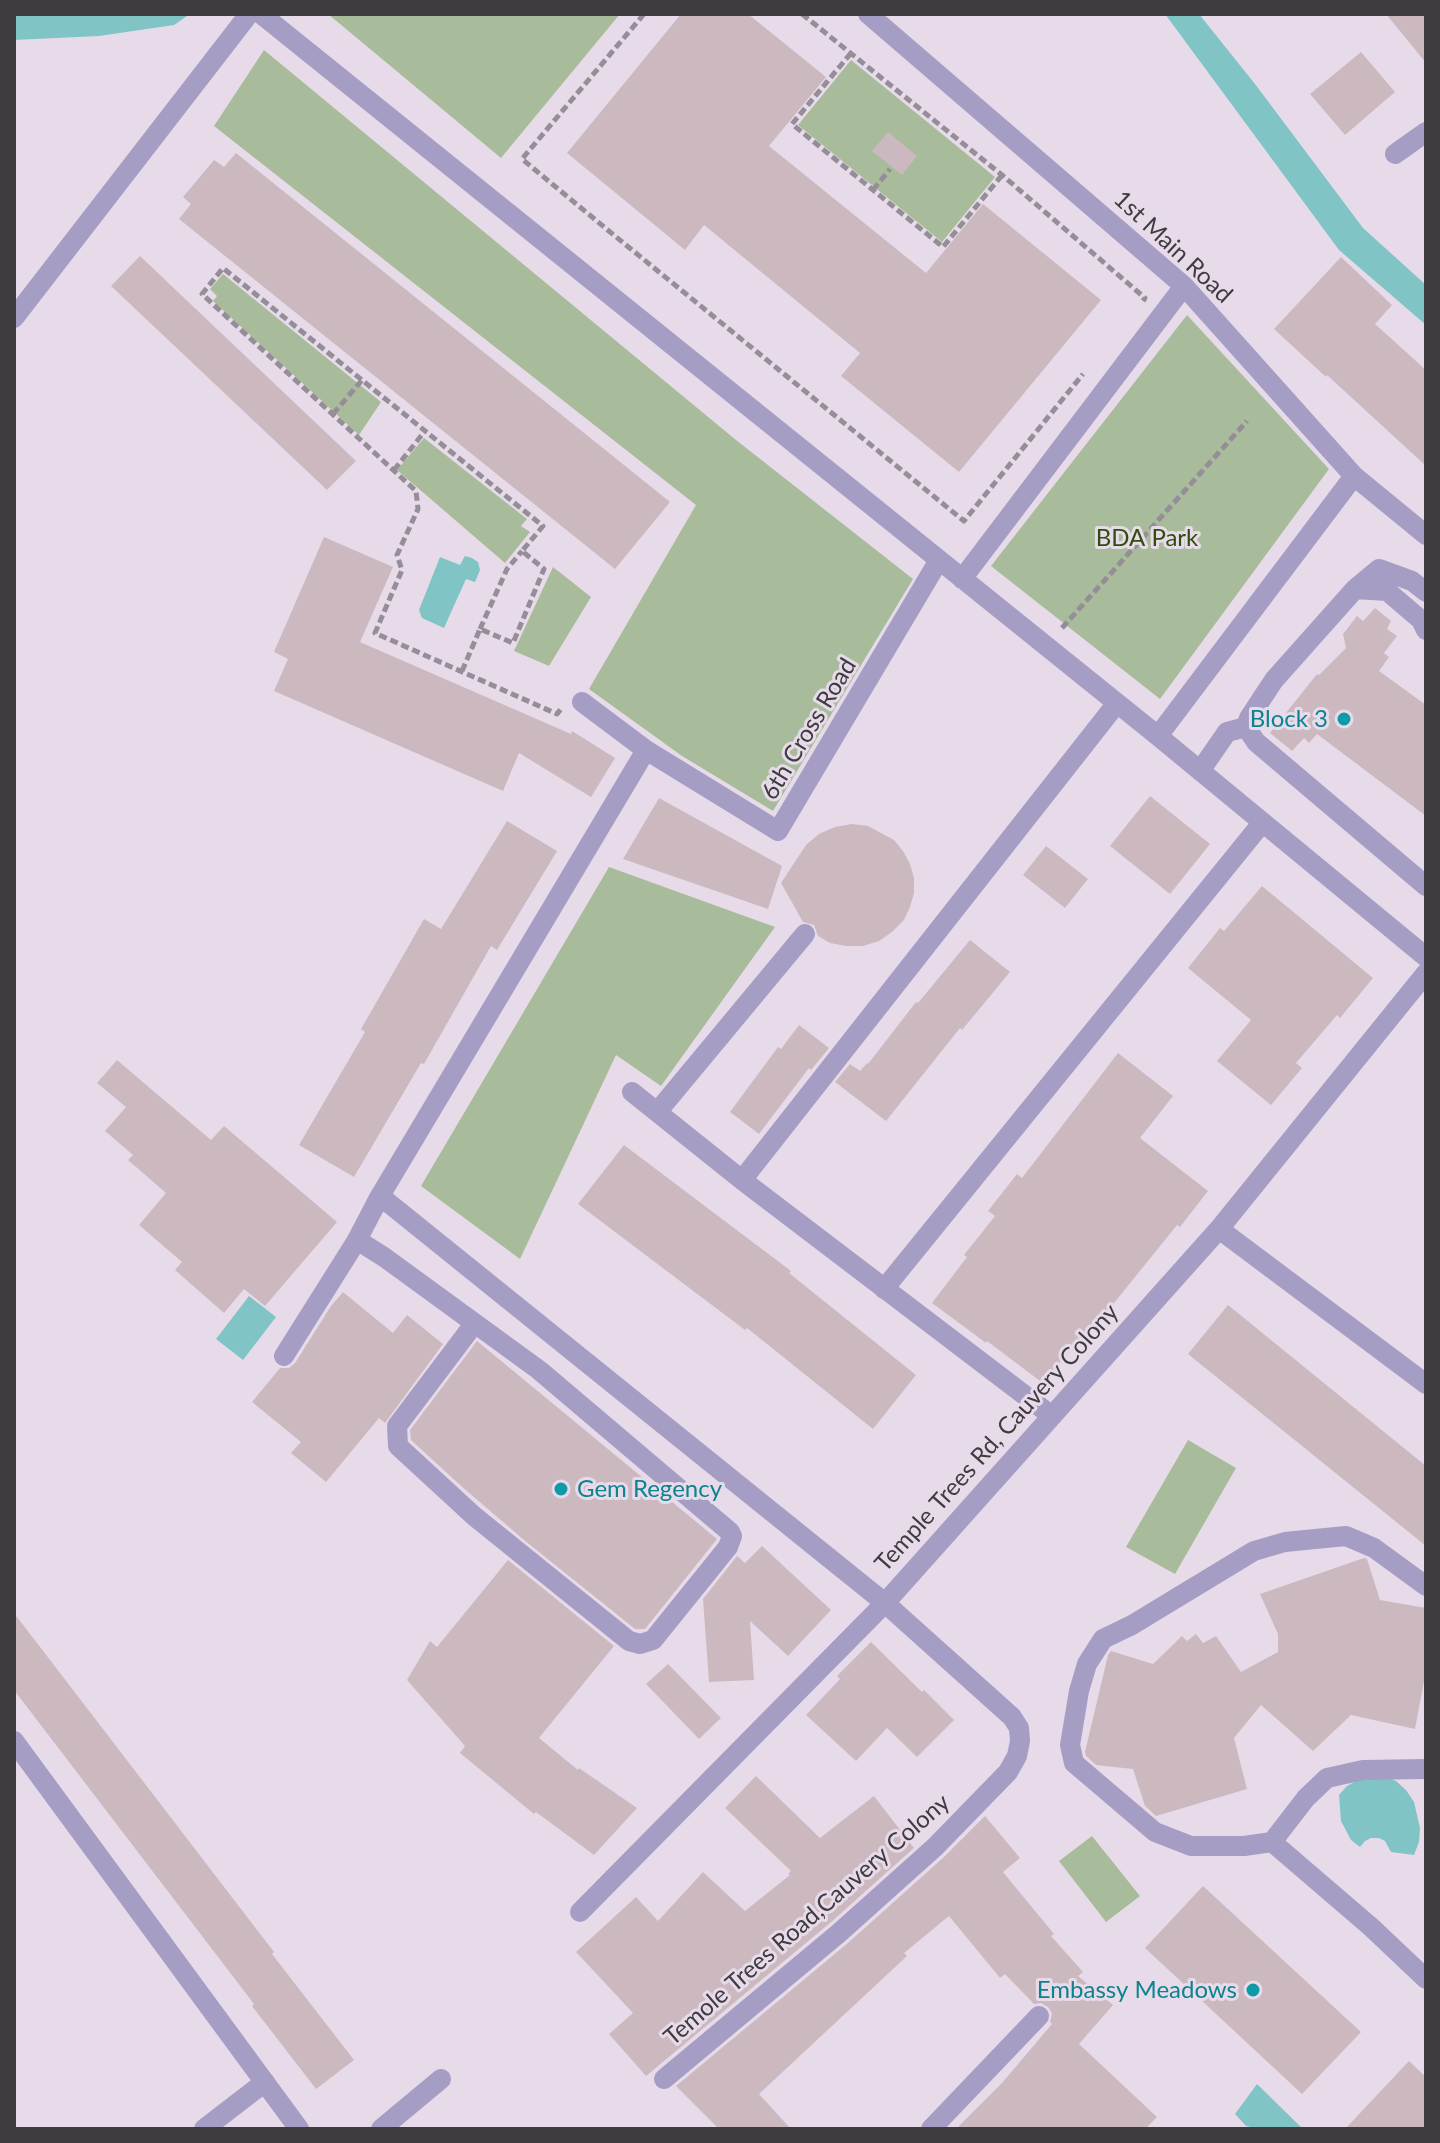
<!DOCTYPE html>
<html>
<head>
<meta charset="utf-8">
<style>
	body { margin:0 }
	#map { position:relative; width:1440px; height:2143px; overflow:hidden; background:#e7dbea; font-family:Lato,sans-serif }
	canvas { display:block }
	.frame { position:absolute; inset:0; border:16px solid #3f3b40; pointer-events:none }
</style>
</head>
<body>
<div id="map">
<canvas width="1440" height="2143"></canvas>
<div class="frame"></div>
</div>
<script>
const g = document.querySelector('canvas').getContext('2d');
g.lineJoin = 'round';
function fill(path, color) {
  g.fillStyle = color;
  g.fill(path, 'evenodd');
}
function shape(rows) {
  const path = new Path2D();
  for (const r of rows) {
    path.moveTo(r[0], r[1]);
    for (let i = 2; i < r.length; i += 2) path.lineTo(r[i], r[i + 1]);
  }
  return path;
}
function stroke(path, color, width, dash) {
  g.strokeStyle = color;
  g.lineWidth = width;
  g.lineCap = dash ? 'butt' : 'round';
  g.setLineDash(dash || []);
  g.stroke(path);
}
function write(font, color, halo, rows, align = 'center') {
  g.font = font + ' Lato,sans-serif';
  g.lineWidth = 6;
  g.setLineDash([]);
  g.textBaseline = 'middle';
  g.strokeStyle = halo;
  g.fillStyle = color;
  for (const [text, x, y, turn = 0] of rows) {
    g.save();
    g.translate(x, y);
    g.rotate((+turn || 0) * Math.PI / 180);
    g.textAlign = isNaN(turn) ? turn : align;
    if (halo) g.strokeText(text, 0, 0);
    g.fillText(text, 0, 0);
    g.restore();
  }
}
fill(shape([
	[328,14,620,14,501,158],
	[264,50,736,440,913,579,773,811,682,756,589,689,696,505,214,126],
	[851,60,995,177,942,242,798,125],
	[223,274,381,402,359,435,213,301,217,296,210,289],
	[1187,315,1329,469,1160,699,991,566],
	[424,438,527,519,521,526,530,532,505,563,397,470],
	[553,567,591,597,549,666,514,651],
	[609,867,775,927,661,1086,616,1055,520,1259,421,1186],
	[1188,1440,1236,1468,1175,1574,1126,1547],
	[1092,1836,1140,1896,1106,1922,1059,1861]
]), '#a8bc9b');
fill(shape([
	[14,14,190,14,174,25,99,36,14,40],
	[1165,14,1199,14,1255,84,1363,228,1426,285,1426,325,1339,250],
	[465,556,472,558,478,562,480,570,475,582,466,579,444,628,422,618,419,610,440,557,460,565],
	[249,1296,276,1317,243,1360,216,1339],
	[1383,1776,1396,1781,1406,1790,1414,1802,1420,1828,1419,1842,1414,1855,1391,1852,1385,1841,1379,1838,1371,1838,1365,1841,1360,1847,1351,1840,1341,1821,1339,1795,1347,1786,1358,1780],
	[1257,2084,1303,2129,1261,2129,1246,2126,1235,2114]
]), '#80c4c6');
fill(shape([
	[681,14,748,14,826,77,769,146,926,273,983,204,1101,300,959,472,841,376,860,353,704,225,685,250,567,153],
	[1386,14,1426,14,1426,63],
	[1361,52,1395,92,1345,135,1310,94],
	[888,132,917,156,902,175,872,151],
	[236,153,670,502,615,569,179,219,191,204,183,197,214,160,224,167],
	[140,256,356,461,327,490,111,286],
	[1341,257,1392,305,1375,324,1426,370,1426,466,1327,375,1326,377,1274,329],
	[324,537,393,567,360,642,571,734,572,731,615,758,591,797,519,753,503,791,274,691,288,659,274,652],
	[1375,608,1391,621,1387,629,1397,636,1384,653,1389,657,1379,671,1426,705,1426,816,1317,734,1309,743,1304,738,1292,751,1270,733,1317,674,1319,675,1346,648,1343,634,1357,616,1363,621],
	[1150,796,1210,844,1170,894,1110,846],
	[659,798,782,866,768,909,623,859],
	[507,821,557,851,497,950,491,946,424,1064,421,1063,354,1177,299,1145,365,1032,361,1029,424,919,441,929],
	[852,824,868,826,894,840,903,851,910,864,914,878,914,893,910,907,904,920,892,932,879,941,863,946,846,946,830,943,818,936,814,925,803,922,781,883,806,845,819,834,835,827],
	[1046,846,1088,879,1065,908,1023,875],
	[1262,886,1373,978,1340,1018,1337,1015,1296,1063,1302,1068,1271,1105,1217,1061,1251,1020,1188,968,1220,928,1224,931],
	[970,940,1010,972,962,1030,960,1028,886,1121,835,1082,850,1064,860,1071,867,1063,868,1064,916,1002,918,1003],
	[799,1025,829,1048,811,1070,809,1068,759,1134,730,1112,778,1047,781,1049],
	[1118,1053,1173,1096,1140,1138,1208,1191,1180,1227,1177,1225,1077,1349,1073,1346,1044,1384,987,1341,986,1343,932,1303,967,1257,964,1255,995,1216,988,1211,1017,1174,1022,1178],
	[117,1060,211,1140,224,1126,337,1222,265,1306,244,1289,224,1313,175,1270,182,1262,139,1225,166,1193,128,1160,133,1155,105,1131,126,1107,97,1083],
	[624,1145,791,1271,789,1273,916,1375,873,1429,747,1328,745,1330,578,1204],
	[343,1292,393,1333,407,1315,443,1344,385,1423,379,1418,326,1482,291,1453,301,1442,252,1402,280,1368,289,1368,295,1363,331,1306],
	[1228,1305,1426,1466,1426,1546,1188,1354],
	[477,1341,717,1539,645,1629,635,1629,524,1540,460,1485,411,1440,410,1430],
	[762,1546,831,1610,788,1656,750,1621,754,1680,709,1682,703,1599,737,1556,745,1563],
	[1364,1558,1367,1559,1380,1600,1426,1608,1426,1670,1415,1729,1351,1715,1313,1751,1261,1705,1234,1738,1247,1789,1156,1816,1145,1806,1133,1769,1096,1765,1086,1756,1085,1752,1108,1655,1111,1651,1153,1664,1182,1636,1187,1641,1196,1634,1203,1643,1216,1636,1241,1672,1278,1652,1278,1634,1260,1594],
	[508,1560,614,1646,539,1738,578,1770,579,1768,637,1808,594,1855,536,1812,534,1814,460,1753,465,1746,407,1680,430,1641,437,1647],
	[14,1613,274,1952,272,1954,354,2060,316,2089,252,2006,254,2004,14,1690],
	[871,1642,922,1692,924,1690,954,1720,917,1757,887,1728,856,1761,806,1715,840,1679,837,1676],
	[668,1664,721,1718,699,1739,646,1684],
	[756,1776,820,1838,874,1796,914,1848,830,1923,646,2076,609,2034,633,2013,576,1952,636,1897,658,1921,703,1872,745,1911,790,1875,788,1874,791,1871,725,1808],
	[985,1816,1020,1858,1003,1872,1054,1934,1051,1936,1083,1972,1078,1976,1113,2005,1079,2044,1157,2117,1145,2129,956,2129,1002,2083,1052,2024,1050,2022,1052,2013,1048,2007,1041,2003,1034,2004,1005,1974,1000,1978,949,1916,904,1953,907,1956,759,2094,791,2129,719,2129,676,2086,848,1943,944,1857],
	[1203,1886,1361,2032,1302,2094,1145,1948],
	[1409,2061,1426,2077,1426,2129,1345,2129]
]), '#ccb9bf');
stroke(shape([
	[644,14,522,159,615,236,964,521,1083,374],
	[802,14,1002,175,1145,298,1143,301],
	[851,53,792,124,943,247,1002,175],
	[873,190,890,169],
	[333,414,362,380],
	[394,470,425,431],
	[1062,628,1247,421],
	[480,629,507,569,522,551],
	[462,671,480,629,513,643,544,569,522,551,543,526,223,268,202,294,416,491,418,509,397,555,402,570,375,633,557,714,561,709]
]), '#958d97', 5, [8, 4]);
stroke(shape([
	[261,14,1158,736,1426,957],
	[868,14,1184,286,1354,476,1426,535],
	[1395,154,1426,132],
	[14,318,249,14],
	[962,579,1184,286],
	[1355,589,1379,569,1412,581,1426,592],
	[582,702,646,750,778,831,939,560],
	[1246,727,1249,718,1274,680,1355,589,1387,591,1421,620,1426,630],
	[1246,727,1256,742,1426,886],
	[1158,736,1354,476],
	[1200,771,1227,732,1246,727],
	[632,1092,742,1180,1052,1416],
	[658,1111,805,934],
	[742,1180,1117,703],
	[380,1196,885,1603,1012,1717,1019,1728,1020,1741,1017,1756,1008,1772,935,1847,839,1933,664,2079],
	[1219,1229,1426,1384],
	[884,1289,1262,823],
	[474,1324,397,1426,398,1446,474,1516,629,1641,640,1644,653,1640,728,1547,732,1536,730,1532,539,1370,384,1257,357,1240,380,1196,646,750],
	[284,1356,357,1240],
	[1426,1586,1374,1548,1346,1536,1285,1542,1254,1551,1132,1625,1103,1639,1087,1664,1079,1691,1070,1745,1074,1763,1155,1832,1191,1846,1244,1846,1272,1842,1306,1798,1327,1778,1363,1770,1426,1769],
	[14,1741,299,2129],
	[1272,1842,1371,1927,1426,1979],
	[580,1912,885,1603,1219,1229,1426,973],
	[204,2129,265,2082],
	[381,2129,441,2079],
	[931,2129,1039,2016]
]), '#a69dc5', 20);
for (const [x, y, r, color] of [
	[1344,719,8,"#0f9aa8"],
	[561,1489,8,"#0f9aa8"],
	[1253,1990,8,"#0f9aa8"]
]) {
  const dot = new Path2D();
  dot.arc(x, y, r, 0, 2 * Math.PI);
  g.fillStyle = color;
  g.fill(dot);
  stroke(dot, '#e7dbea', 3);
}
write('24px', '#3f3b40', '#e7dbea', [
	["1st Main Road",1173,247,43],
	["6th Cross Road",809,729,-59],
	["Temple Trees Rd, Cauvery Colony",997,1438,-48],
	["Temole Trees Road,Cauvery Colony",807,1920,-41]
]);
write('24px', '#2d4e0c', '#e7dbea', [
	["BDA Park",1147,538]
]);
write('24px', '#0d838f', '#e7dbea', [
	["Block 3",1328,719],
	["Gem Regency",577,1489,"left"],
	["Embassy Meadows",1237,1990]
], 'right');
</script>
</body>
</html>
